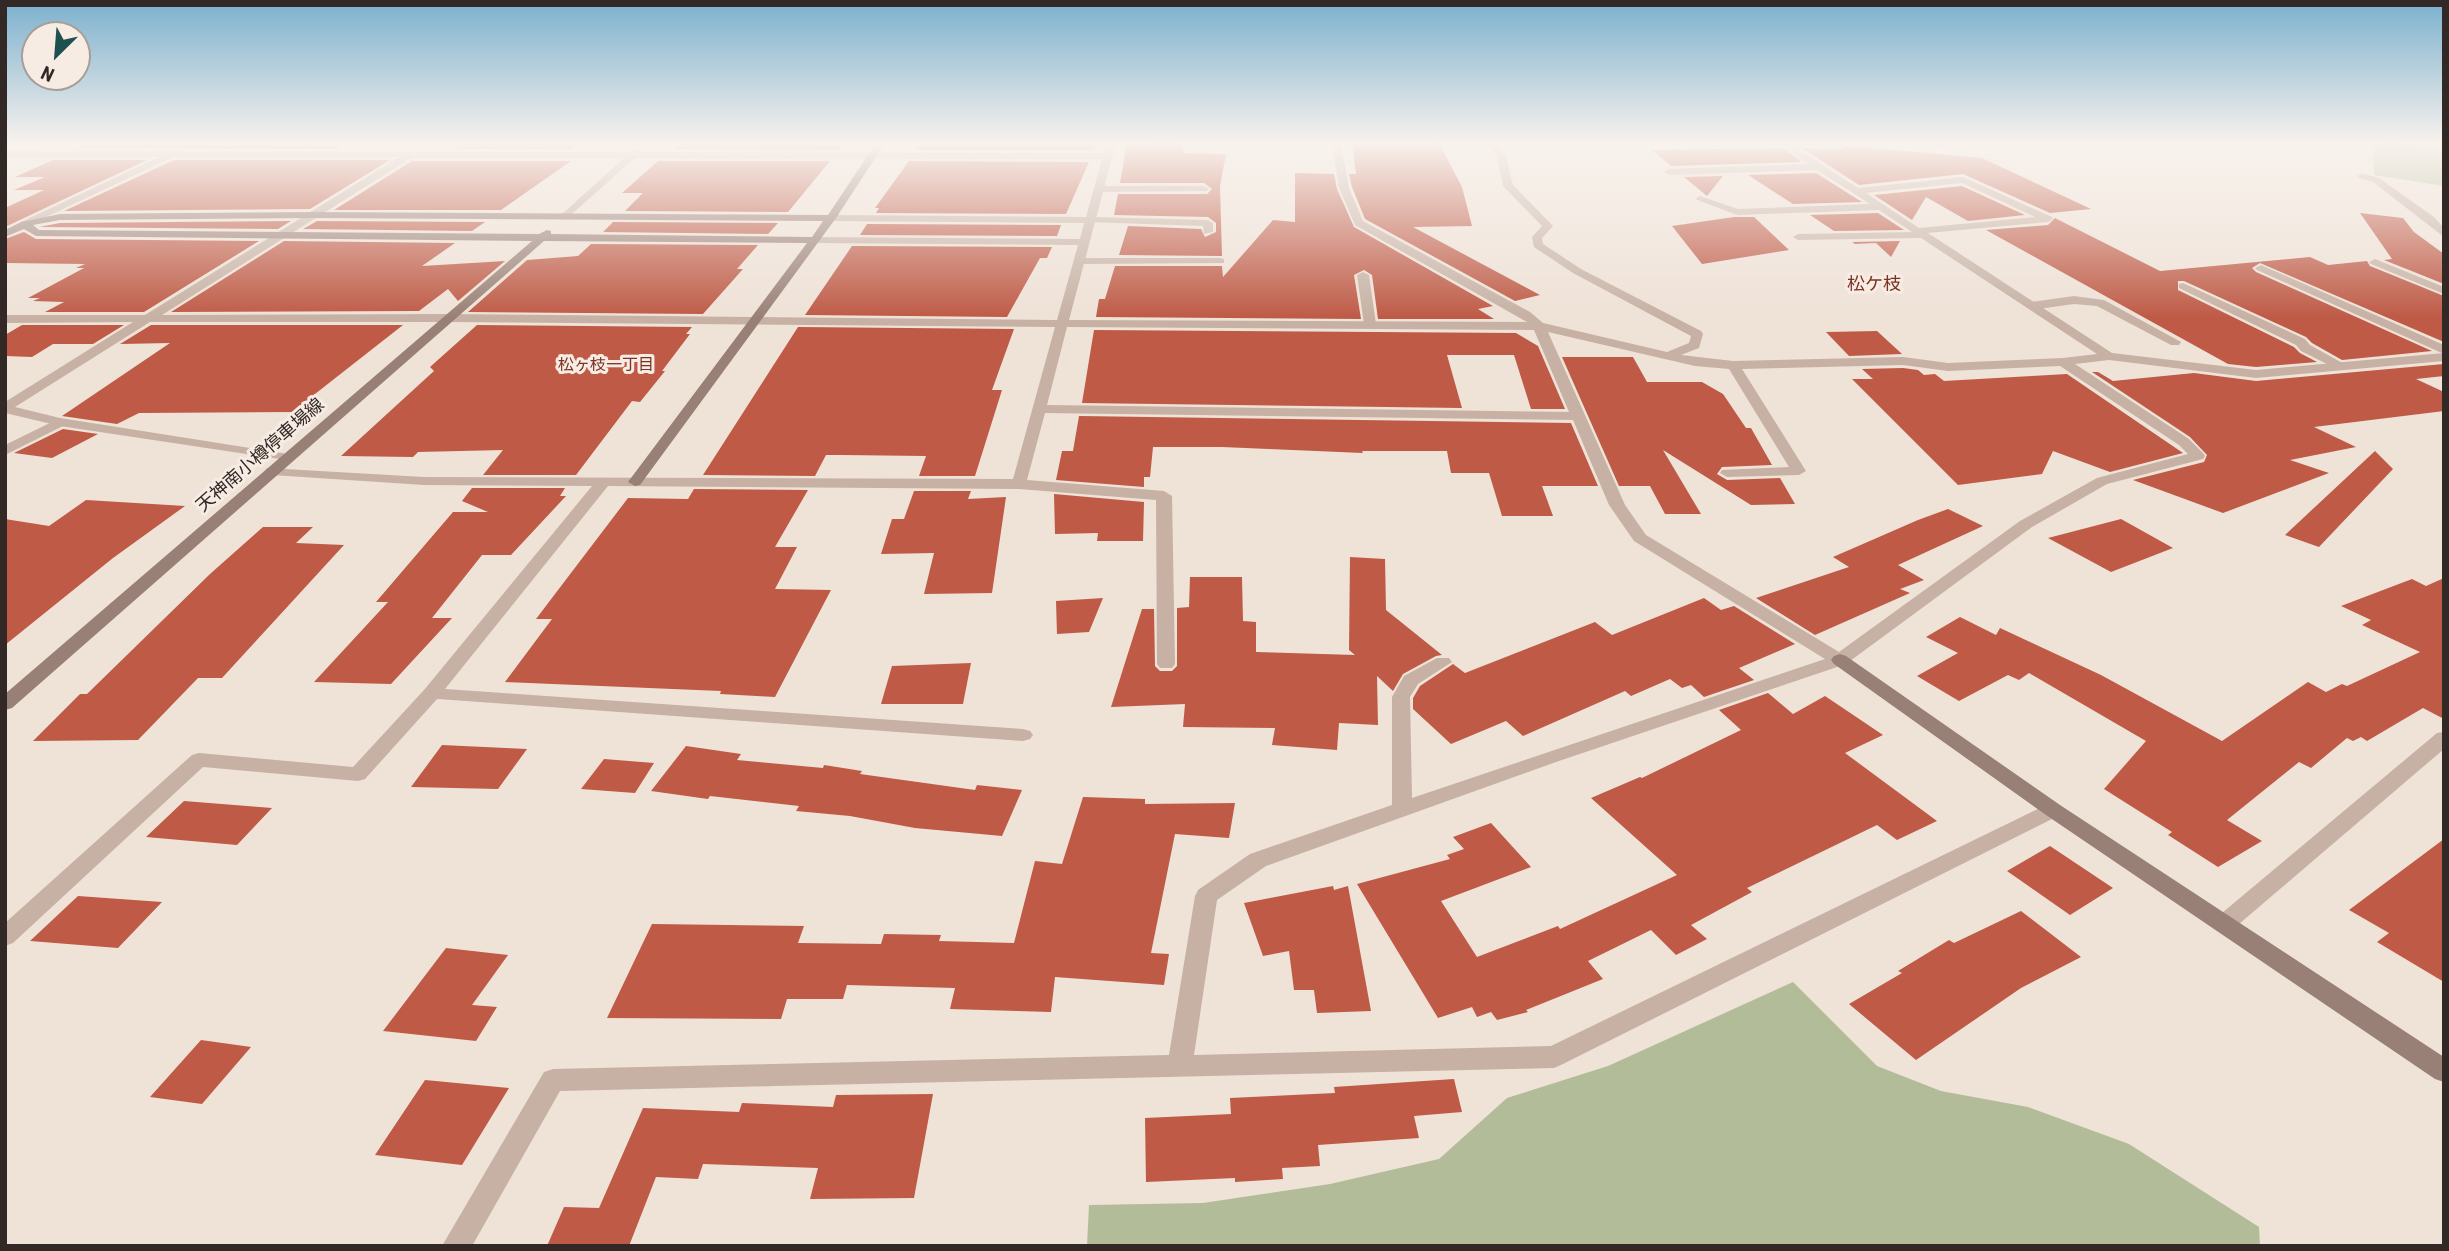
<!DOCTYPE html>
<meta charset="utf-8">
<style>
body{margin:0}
#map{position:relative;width:2449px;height:1251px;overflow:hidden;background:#efe2d7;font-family:"Roboto Condensed",sans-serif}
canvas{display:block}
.frame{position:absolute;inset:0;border:7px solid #322825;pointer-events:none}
.north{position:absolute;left:21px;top:21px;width:70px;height:70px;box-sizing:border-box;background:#f7ece3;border:2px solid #a89e97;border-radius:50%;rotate:205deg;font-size:19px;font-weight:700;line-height:28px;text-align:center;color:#322825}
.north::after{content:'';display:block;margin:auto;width:24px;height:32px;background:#1e5050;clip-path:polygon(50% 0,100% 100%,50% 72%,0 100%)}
</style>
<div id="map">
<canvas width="2449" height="1251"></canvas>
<div class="frame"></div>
<div class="north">N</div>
</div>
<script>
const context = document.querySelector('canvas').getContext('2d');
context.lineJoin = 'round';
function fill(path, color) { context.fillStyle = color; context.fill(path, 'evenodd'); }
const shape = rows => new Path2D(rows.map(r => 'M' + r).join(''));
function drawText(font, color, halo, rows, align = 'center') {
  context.font = font + ' "Roboto Condensed","Noto Sans JP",sans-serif'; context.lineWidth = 6; context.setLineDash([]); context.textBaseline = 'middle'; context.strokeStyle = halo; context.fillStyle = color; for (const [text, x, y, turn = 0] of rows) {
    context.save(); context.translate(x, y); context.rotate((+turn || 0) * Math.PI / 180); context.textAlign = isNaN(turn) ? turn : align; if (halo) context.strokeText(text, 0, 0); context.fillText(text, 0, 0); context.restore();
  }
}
fill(shape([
 [2373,143,2444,145,2444,186,2374,175],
 [1793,982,1877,1066,1941,1091,2028,1107,2129,1144,2259,1227,2260,1246,1087,1246,1089,1205,1203,1203,1330,1184,1439,1159,1507,1098,1608,1066]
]), '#b3bc99');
fill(shape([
 [92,143,345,143,334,149,78,148],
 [465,143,578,143,571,149,455,149],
 [681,143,844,143,839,150,674,149],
 [921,143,1097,143,1094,150,916,150],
 [1127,143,1184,144,1183,153,1226,154,1220,186,1222,256,1119,255,1128,226,1201,229,1205,237,1216,232,1216,223,1208,217,1114,215,1118,194,1207,194,1212,189,1204,183,1120,183],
 [1352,143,1439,143,1462,187,1472,226,1413,227,1540,295,1515,301,1365,219,1352,187,1349,174,1356,174],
 [1841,145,1982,158,2091,209,2050,213,1963,174,1859,185,1802,148,1842,149],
 [1785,148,1801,162,1671,166,1652,150],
 [53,160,147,160,5,227,5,208,44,190,14,190,45,177,15,177],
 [174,160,390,160,310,209,64,211],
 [412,161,571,161,501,210,334,210],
 [658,161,830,161,788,212,625,211,643,193,622,193],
 [909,161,1089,162,1066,214,876,213,879,208,875,208],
 [1295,173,1334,174,1337,189,1354,227,1493,306,1478,309,1494,319,1378,319,1372,275,1364,270,1354,275,1361,319,1096,317,1099,299,1105,299,1115,266,1222,266,1223,277,1273,220,1295,222],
 [1816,173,1862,202,1793,204,1748,175],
 [1723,176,1707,196,1684,177],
 [1962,186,2025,215,1968,221,1926,197,1912,220,1874,195],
 [1878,213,1904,230,1834,231,1810,215],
 [2360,213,2403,218,2414,232,2444,254,2444,284,2384,260,2392,259],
 [1734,217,1754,217,1789,250,1702,264,1672,226],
 [2055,218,2160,271,2310,257,2328,265,2367,261,2370,266,2444,296,2444,342,2260,263,2252,268,2256,272,2432,351,2342,360,2312,343,2306,337,2184,281,2178,281,2178,290,2294,347,2300,353,2317,362,2256,367,2228,364,1986,230,2048,225],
 [291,221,278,229,39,227,60,223],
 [317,221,485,222,472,231,303,229],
 [613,222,778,223,768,234,603,232],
 [867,224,1061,225,1057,236,860,235],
 [24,232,36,239,259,241,144,312,45,312,64,302,33,301,40,298,28,298,84,268,76,268,85,264,5,263,5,239],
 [284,241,455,243,422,266,505,261,458,301,448,289,419,311,171,312],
 [1900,241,1891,257,1876,243,1855,244,1852,242],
 [591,244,758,245,737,269,743,269,703,314,468,312,527,260,578,256],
 [852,246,1052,247,1047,258,1040,258,1007,317,805,315],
 [22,325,124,325,93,344,53,344,32,357,5,356,5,335],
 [151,325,403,325,292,412,139,413,117,424,62,416,170,343,120,344],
 [477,325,692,327,686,334,690,334,662,371,665,371,640,402,632,401,576,475,483,475,503,450,418,452,413,457,341,456,434,371,430,367],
 [798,327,1014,329,992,390,1002,390,975,476,919,476,926,456,842,455,826,455,815,476,703,475],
 [1094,330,1516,333,1538,346,1565,409,1531,409,1514,355,1447,355,1462,408,1082,403],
 [1877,331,1902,354,1849,356,1826,332],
 [1562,357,1633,357,1647,382,1702,382,1723,394,1746,428,1751,428,1772,465,1722,467,1717,474,1727,480,1780,478,1795,504,1751,505,1663,450,1701,514,1665,514,1650,486,1619,486],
 [2444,364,2444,376,2416,379,2444,392,2444,411,2314,427,2356,447,2290,460,2329,473,2223,513,2133,480,2204,462,2207,455,2190,437,2092,372,2098,372,2113,381,2194,373,2256,381],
 [1903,368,1918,370,1924,375,1935,374,1944,381,2067,374,2183,453,2110,472,2053,451,2042,474,1958,485,1852,379,1873,379,1862,369],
 [1079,416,1571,423,1598,486,1542,486,1553,516,1502,516,1489,473,1451,473,1447,451,1362,451,1363,453,1222,447,1153,447,1150,477,1144,477,1144,487,1056,480,1062,451,1073,451],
 [63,429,98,434,52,458,14,453],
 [2375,451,2393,469,2319,547,2285,535],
 [472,488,565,488,560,496,566,496,511,555,482,555,432,618,452,618,391,684,314,682,388,602,376,602,453,512,488,512,462,501],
 [694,489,808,490,775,547,797,547,775,589,831,590,775,697,720,694,721,691,505,682,552,619,536,619,628,498,688,499],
 [914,491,971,491,968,499,1006,497,992,593,924,594,934,553,881,554,892,519,904,519],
 [1054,494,1144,502,1143,541,1097,541,1098,533,1055,534],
 [86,500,185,506,113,558,5,645,5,519,49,526],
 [1948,509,1983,526,1898,565,1924,580,1900,589,1910,593,1815,635,1756,598,1849,567,1833,557,1918,520],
 [2121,519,2173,548,2111,572,2048,538],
 [263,527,313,527,296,543,344,545,222,678,198,678,138,740,33,741,80,694,87,694,210,574],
 [1350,557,1385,559,1386,610,1442,655,1436,656,1403,674,1393,691,1377,676,1378,725,1339,723,1337,750,1272,745,1275,728,1183,727,1185,704,1111,707,1142,609,1154,609,1155,666,1160,671,1172,671,1177,666,1177,608,1189,607,1190,577,1242,577,1243,621,1256,622,1256,652,1355,655,1349,650],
 [2444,578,2444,719,2423,708,2367,741,2361,737,2353,741,2347,738,2311,768,2299,762,2227,820,2262,841,2218,867,2168,835,2172,832,2104,789,2146,741,2029,673,2019,680,2008,675,1959,701,1917,676,1958,653,1926,637,1960,617,1996,635,2000,628,2101,675,2222,741,2308,682,2326,692,2342,684,2347,686,2420,652,2362,625,2371,620,2341,606,2412,579,2426,586],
 [1103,598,1089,632,1057,634,1056,601],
 [1704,598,1721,610,1734,606,1795,644,1739,668,1754,680,1704,697,1691,685,1682,688,1670,679,1631,696,1625,691,1523,736,1506,721,1451,744,1413,709,1413,698,1420,686,1453,664,1465,673,1595,622,1612,635],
 [971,663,963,704,881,704,892,666],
 [1768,693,1793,714,1825,696,1883,735,1845,753,1937,821,1897,840,1877,825,1747,888,1752,892,1691,925,1707,939,1676,955,1651,930,1588,961,1603,979,1526,1010,1528,1012,1497,1020,1491,1012,1477,1017,1472,1007,1438,1018,1357,884,1450,859,1447,855,1464,849,1453,837,1491,823,1531,867,1441,901,1477,957,1558,926,1560,929,1677,875,1591,798,1640,777,1642,778,1741,730,1719,710],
 [442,745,527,749,498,789,411,787],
 [686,746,741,754,737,760,823,768,824,765,862,771,860,774,975,790,977,785,1022,790,1002,836,915,828,850,816,796,811,799,806,710,796,708,799,651,791],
 [604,759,654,763,635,793,581,789],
 [1083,797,1145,799,1145,804,1235,803,1229,838,1175,834,1151,953,1169,954,1164,985,1055,977,1051,1012,950,1009,955,988,847,985,843,999,787,999,781,1019,607,1018,652,924,804,926,798,943,881,944,884,934,941,935,939,941,1014,943,1035,861,1062,864],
 [184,801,272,808,237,845,146,837],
 [2444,839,2444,982,2377,942,2389,933,2349,910],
 [2050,846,2113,888,2070,915,2007,871],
 [1333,886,1334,890,1348,886,1371,1011,1317,1013,1314,990,1294,990,1289,951,1263,956,1244,903],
 [78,896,162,902,118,948,30,941],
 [2021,911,2081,957,2021,988,1916,1060,1849,1004,1902,973,1898,971,1949,940,1954,943],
 [446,948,508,955,472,1005,497,1007,476,1041,383,1031],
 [201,1040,251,1047,202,1104,150,1097],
 [1454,1079,1462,1112,1414,1116,1419,1138,1318,1145,1320,1166,1282,1168,1283,1179,1235,1182,1235,1178,1146,1182,1145,1118,1231,1114,1230,1098,1335,1093,1334,1087],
 [425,1080,509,1088,462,1165,375,1155],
 [933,1094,914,1198,810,1199,818,1168,703,1164,698,1179,656,1177,629,1246,547,1246,564,1207,599,1208,643,1108,739,1112,742,1103,833,1107,836,1095]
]), '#be5a46');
fill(shape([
 [1204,186,1209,189,1207,191,1099,192,1094,189,1099,186,1204,186],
 [1092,217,1208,220,1213,223,1213,232,1204,234,1203,226,1088,222,1088,218,1092,217],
 [1220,258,1224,259,1224,263,1080,264,1074,261,1080,258,1220,258],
 [2375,259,2444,287,2444,294,2371,264,2369,262,2375,259],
 [2261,265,2444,345,2444,354,2257,270,2255,268,2261,265],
 [1363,272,1369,275,1376,324,1370,328,1364,324,1357,275,1363,272],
 [2183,283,2305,339,2310,345,2346,365,2345,368,2335,368,2301,351,2296,345,2179,288,2179,284,2183,283],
 [2074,296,2104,300,2181,342,2179,345,2171,345,2097,306,2074,304,2031,310,2025,306,2031,302,2074,296],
 [60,418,67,422,65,425,5,455,5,445,60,418],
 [431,688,440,694,438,698,365,779,358,781,203,767,13,943,5,946,5,923,192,755,199,753,353,767,424,690,431,688]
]), '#c6b1a4');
fill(shape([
 [1107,143,1116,143,1069,320,1527,322,1355,225,1339,188,1332,143,1341,143,1349,188,1363,221,1530,312,1543,323,1667,352,1689,343,1691,336,1573,273,1534,247,1532,237,1542,226,1503,186,1496,154,1486,143,1496,143,1505,153,1513,185,1553,226,1542,238,1543,244,1581,269,1701,331,1703,334,1699,348,1681,355,1733,361,1903,357,1948,363,2063,358,2097,354,1921,238,1798,240,1793,237,1798,234,1912,232,1879,210,1737,215,1695,199,1700,196,1738,209,1870,204,1817,170,1669,175,1664,172,1669,169,1809,164,1795,155,1784,143,1794,143,1801,151,1858,188,1963,177,2052,217,2053,219,2048,222,1928,233,2112,353,2256,370,2444,353,2444,361,2256,378,2109,360,2075,364,2189,439,2203,453,2205,456,2203,459,2107,484,2032,527,1846,664,1556,762,1266,866,1217,900,1194,1055,1551,1046,2046,805,2053,803,2060,805,2063,810,2060,815,1563,1064,1554,1068,560,1091,472,1246,442,1246,544,1072,553,1069,1169,1055,1195,896,1198,890,1250,854,1392,805,1392,697,1404,676,1437,658,1449,658,1452,662,1418,684,1410,697,1412,798,1825,659,1634,541,1609,505,1573,420,1045,413,1027,480,1164,491,1172,496,1175,664,1172,668,1160,668,1157,664,1156,500,1019,489,608,486,445,689,1023,729,1030,731,1033,735,1030,739,1023,741,424,698,422,694,424,690,592,486,424,485,272,475,267,474,265,471,267,468,424,477,1013,479,1055,327,450,322,150,322,15,407,60,418,288,454,295,458,293,461,60,426,5,413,5,402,133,322,5,323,5,315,145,315,399,157,173,157,25,227,20,224,21,222,159,157,5,157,5,151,630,152,637,148,641,152,1104,153,1107,143],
 [411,158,624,158,561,215,560,217,565,220,635,158,1102,159,1086,217,831,215,826,218,831,221,1084,223,1080,239,813,237,808,240,813,243,1078,245,1057,320,450,314,162,315,411,158],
 [1962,183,2035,217,1919,228,1866,193,1962,183],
 [1067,327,1534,330,1569,412,1047,405,1067,327],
 [1548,332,1695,366,1729,369,1789,467,1722,470,1720,473,1727,477,1799,475,1806,471,1742,369,1903,365,1948,371,2060,366,2179,445,2188,454,2097,478,2020,521,1839,652,1646,535,1625,505,1548,332],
 [1908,143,1946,143,1960,146,1955,149,1913,146,1908,143],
 [2362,173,2379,178,2434,217,2444,228,2444,237,2373,182,2359,178,2357,176,2362,173],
 [2444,732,2444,749,2232,930,2224,933,2216,930,2213,924,2216,918,2437,733,2444,732]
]), '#c6b1a4');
fill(shape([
 [876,143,885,143,836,218,640,485,635,486,628,482,807,243,544,241,12,708,5,710,5,694,532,241,36,236,24,229,5,237,5,230,21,222,60,214,312,212,828,215,876,143],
 [312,218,823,221,812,237,551,234,551,231,547,230,539,234,39,230,33,225,60,220,312,218],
 [1840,654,1846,656,2060,805,2444,1057,2444,1082,2435,1079,2046,815,1834,664,1831,660,1834,656,1840,654]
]), '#998076');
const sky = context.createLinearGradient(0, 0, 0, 318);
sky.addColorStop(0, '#7bb0ce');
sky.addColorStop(0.45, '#f8f2ed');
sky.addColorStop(1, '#f8f2ed00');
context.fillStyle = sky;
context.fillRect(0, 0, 2449, 318);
drawText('16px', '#7b3224', '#f7ece3', [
 ["松ヶ枝一丁目",606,366]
]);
drawText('18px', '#7b3224', '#f7ece3', [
 ["松ケ枝",1874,285]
]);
drawText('18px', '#322825', '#f7ece3', [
 ["天神南小樽停車場線",261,456,-41]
]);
</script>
